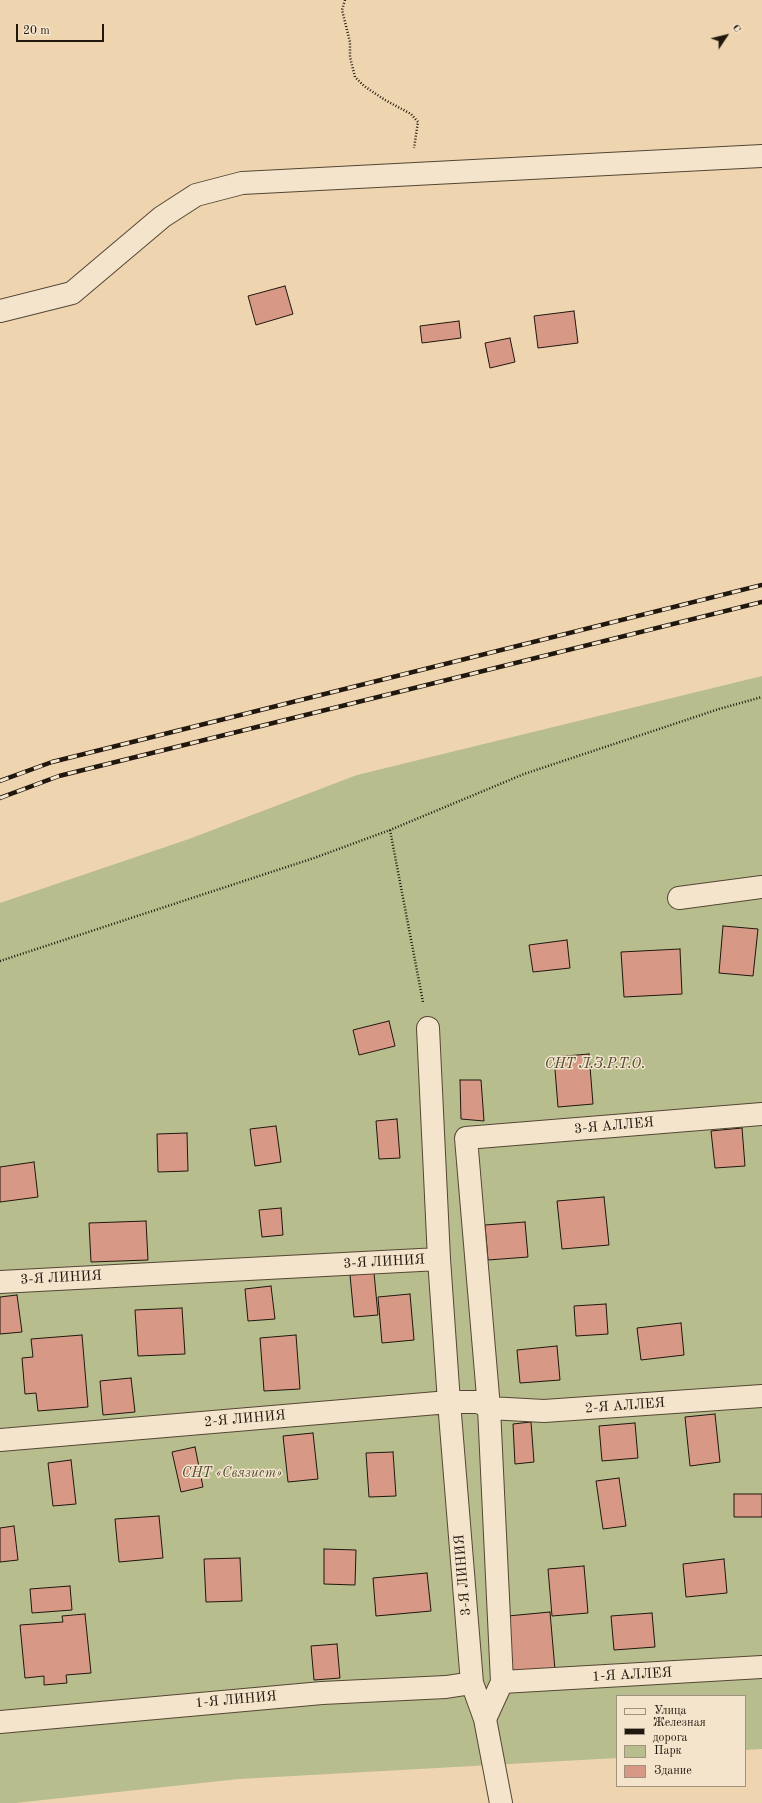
<!DOCTYPE html>
<meta charset="utf-8">
<style>
body{margin:0}
#map{position:relative;width:762px;height:1803px;overflow:hidden;background:#eed5af;font-family:"Old Standard TT",serif}
canvas{display:block}
.legend{position:absolute;left:616px;top:1695px;width:130px;height:92px;box-sizing:border-box;background:#f4e4cb;border:1px solid #9f927f;margin:0;padding:5px 7px;list-style:none;font-size:12px;color:#20170e}
.legend li{display:flex;align-items:center;gap:8px;height:20px}
.legend b{width:20px;border:1px solid #9f927f}
.north{position:absolute;left:706px;top:16px;width:40px;height:40px;-webkit-text-stroke:3px #f4e4cb;paint-order:stroke;rotate:55deg;font-size:11px;font-weight:700;line-height:16px;text-align:center;color:#20170e}
.north::after{content:'';display:block;margin:auto;width:14px;height:18px;background:#20170e;clip-path:polygon(50% 0,100% 100%,50% 72%,0 100%)}
.scale{position:absolute;left:16px;top:24px;width:88px;height:18px;box-sizing:border-box;border:2px solid #20170e;border-top:0;padding-left:5px;font-size:12px;line-height:14px;white-space:nowrap;color:#20170e;-webkit-text-stroke:3px #f4e4cb;paint-order:stroke}
</style>
<div id="map">
<canvas width="762" height="1803"></canvas>
<ul class="legend">
<li><b style="height:5px;background:#f4e4cb"></b>Улица</li>
<li><b style="height:5px;background:#20170e"></b>Железная дорога</li>
<li><b style="height:11px;background:#b7bd8c"></b>Парк</li>
<li><b style="height:11px;background:#d79986"></b>Здание</li>
</ul>
<div class="north">С</div>
<div class="scale">20 m</div>
</div>
<script>
const context = document.querySelector('canvas').getContext('2d');
context.lineJoin = 'round';
function fill(path, color) { context.fillStyle = color; context.fill(path, 'evenodd'); }
const shape = rows => new Path2D(rows.map(r => 'M' + r).join(''));
function trace(path, color, width, dash) { context.strokeStyle = color; context.lineWidth = width; context.lineCap = dash ? 'butt' : 'round'; context.setLineDash(dash || []); context.stroke(path); }
function drawText(font, color, halo, rows, align = 'center') {
  context.font = font + ' "Old Standard TT",serif'; context.lineWidth = 3; context.setLineDash([]); context.textBaseline = 'middle'; context.strokeStyle = halo; context.fillStyle = color; for (const [text, x, y, turn = 0] of rows) {
    context.save(); context.translate(x, y); context.rotate((+turn || 0) * Math.PI / 180); context.textAlign = isNaN(turn) ? turn : align; if (halo) context.strokeText(text, 0, 0); context.fillText(text, 0, 0); context.restore();
  }
}
fill(shape([
 [762,676,762,1749,745,1750,745,1696,617,1696,617,1758,239,1779,15,1803,0,1803,0,903,189,839,357,775]
]), '#b7bd8c');
const building = shape([
 [285,286,293,314,256,325,248,296,285,286],
 [574,311,578,343,538,348,534,316,574,311],
 [459,321,461,338,422,343,420,326,459,321],
 [510,338,515,362,490,368,485,343,510,338],
 [723,926,758,929,753,976,719,973,723,926],
 [567,940,570,968,533,972,529,945,567,940],
 [680,949,682,994,624,997,621,952,680,949],
 [389,1021,395,1046,359,1055,353,1030,389,1021],
 [589,1054,593,1104,558,1107,554,1057,589,1054],
 [460,1080,481,1080,484,1121,461,1119,460,1080],
 [397,1119,400,1158,379,1159,376,1121,397,1119],
 [276,1126,281,1162,255,1166,250,1129,276,1126],
 [742,1128,745,1166,715,1168,711,1131,742,1128],
 [187,1133,188,1171,158,1172,157,1134,187,1133],
 [34,1162,38,1197,0,1202,0,1167,34,1162],
 [604,1197,609,1245,562,1249,557,1201,604,1197],
 [281,1208,283,1235,262,1237,259,1210,281,1208],
 [146,1221,148,1260,91,1262,89,1223,146,1221],
 [525,1222,528,1257,488,1260,485,1225,525,1222],
 [374,1273,378,1315,354,1317,350,1275,374,1273],
 [271,1286,275,1319,248,1321,245,1289,271,1286],
 [410,1294,414,1340,382,1343,378,1297,410,1294],
 [17,1295,22,1332,0,1334,0,1297,17,1295],
 [606,1304,608,1334,576,1336,574,1306,606,1304],
 [182,1308,185,1354,138,1356,135,1310,182,1308],
 [681,1323,684,1355,641,1360,637,1328,681,1323],
 [82,1335,88,1407,38,1411,36,1393,25,1394,22,1358,33,1357,31,1339,82,1335],
 [296,1335,300,1389,264,1391,260,1338,296,1335],
 [557,1346,560,1380,520,1383,517,1350,557,1346],
 [131,1378,135,1412,103,1415,100,1381,131,1378],
 [715,1414,720,1462,690,1466,685,1417,715,1414],
 [531,1422,534,1462,515,1464,513,1424,531,1422],
 [635,1423,638,1458,602,1461,599,1426,635,1423],
 [313,1433,318,1479,288,1482,283,1436,313,1433],
 [195,1447,203,1487,181,1492,172,1452,195,1447],
 [393,1452,396,1496,369,1497,366,1453,393,1452],
 [71,1460,76,1504,53,1506,48,1463,71,1460],
 [619,1478,626,1526,603,1529,596,1481,619,1478],
 [734,1494,762,1494,762,1517,734,1517,734,1494],
 [159,1516,163,1558,119,1562,115,1519,159,1516],
 [14,1526,18,1560,0,1562,0,1528,14,1526],
 [324,1549,356,1550,355,1585,324,1584,324,1549],
 [240,1558,242,1601,206,1602,204,1559,240,1558],
 [724,1559,727,1593,686,1597,683,1564,724,1559],
 [584,1566,588,1613,552,1616,548,1569,584,1566],
 [427,1573,431,1611,376,1616,373,1578,427,1573],
 [70,1586,72,1610,32,1613,30,1589,70,1586],
 [550,1612,555,1670,513,1673,508,1616,550,1612],
 [652,1613,655,1647,614,1650,611,1616,652,1613],
 [85,1614,91,1673,66,1675,67,1683,44,1685,44,1676,25,1678,20,1625,63,1622,62,1616,85,1614],
 [337,1644,340,1678,314,1680,311,1646,337,1644]
]);
fill(building, '#d79986');
trace(building, '#20170e', 1);
const minor = shape([
 [0,311,72,293,162,217,196,195,242,183,762,156],
 [679,898,762,887],
 [428,1028,439,1259],
 [0,1282,439,1259,449,1402,472,1683,485,1719],
 [0,1440,449,1402,479,1402,489,1408,544,1411,762,1396],
 [502,1682,762,1667],
 [0,1722,322,1693,446,1687,472,1683],
 [501,1803,485,1719,502,1682,489,1408,466,1138,762,1114]
]);
trace(minor, '#544636', 24);
trace(shape([
 [345,0,342,10,350,42,350,57,355,77,364,86,385,100,411,114,418,122,414,148],
 [390,830,423,1002],
 [0,961,314,858,390,830,524,774,719,709,762,697]
]), '#20170e', 2.5, [1, 2]);
trace(minor, '#f4e4cb', 22);
const rail = shape([
 [0,781,52,762,762,585],
 [0,798,59,776,762,602]
]);
trace(rail, '#20170e', 4.5);
trace(rail, '#f4e4cb', 3, [9]);
drawText('italic 14px', '#4d4934', '#f4e4cb', [
 ["СНТ Л.З.Р.Т.О.",595,1064],
 ["СНТ «Связист»",232,1473]
]);
drawText('14px', '#20170e', '#f4e4cb', [
 ["3-Я АЛЛЕЯ",614,1126,-5],
 ["3-Я ЛИНИЯ",384,1262,-3],
 ["3-Я ЛИНИЯ",61,1278,-3],
 ["2-Я АЛЛЕЯ",625,1406,-4],
 ["2-Я ЛИНИЯ",245,1419,-5],
 ["3-Я ЛИНИЯ",463,1575,-95],
 ["1-Я АЛЛЕЯ",632,1675,-3],
 ["1-Я ЛИНИЯ",236,1700,-5]
]);
</script>
